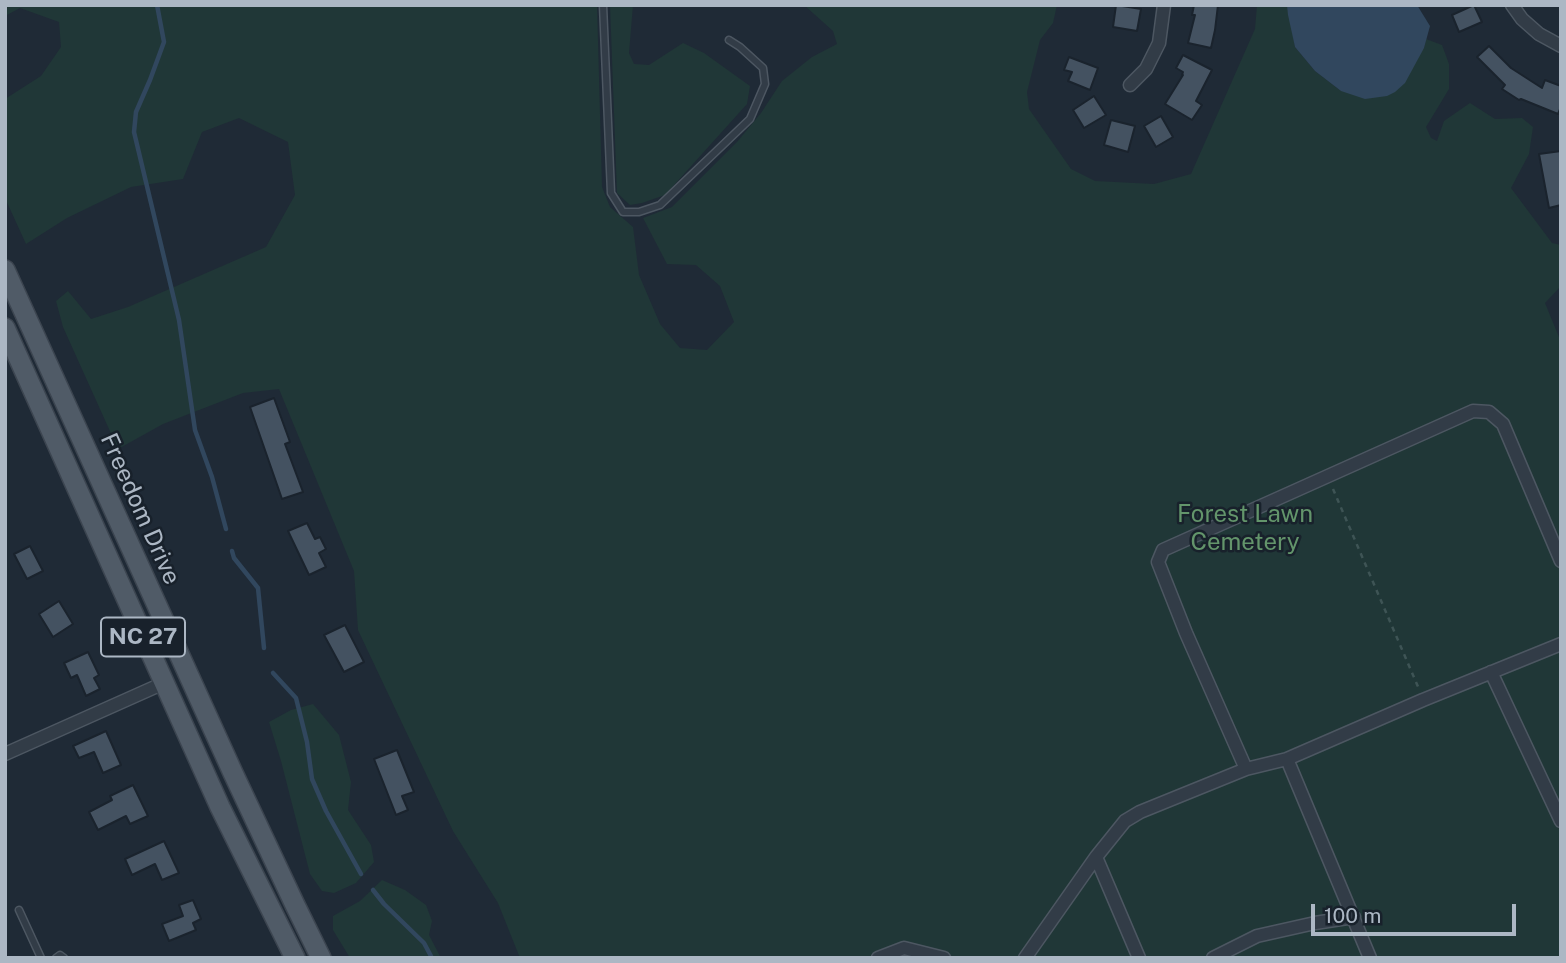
<!DOCTYPE html>
<style>
body{margin:0}
#map{position:relative;width:1566px;height:963px;overflow:hidden;background:#1f2a36;font-family:"Public Sans",sans-serif}
canvas{display:block}
.frame{position:absolute;inset:0;border:7px solid #acb7c4;pointer-events:none}
.scale{position:absolute;left:1311px;top:904px;width:205px;height:32px;box-sizing:border-box;border:4px solid #acb7c4;border-top:0;padding-left:9px;font-size:21px;line-height:24px;white-space:nowrap;color:#acb7c4;-webkit-text-stroke:5px #18212b;paint-order:stroke}
</style>
<div id="map">
<canvas width="1566" height="963"></canvas>
<div class="frame"></div>
<div class="scale">100 m</div>
</div>
<script>
const context = document.querySelector('canvas').getContext('2d');
context.lineJoin = 'round';
function fill(path, color) { context.fillStyle = color; context.fill(path, 'evenodd'); }
const shape = rows => new Path2D(rows.map(r => 'M' + r).join(''));
function trace(path, color, width, dash) { context.strokeStyle = color; context.lineWidth = width; context.lineCap = dash ? 'butt' : 'round'; context.setLineDash(dash || []); context.stroke(path); }
function drawText(font, color, halo, rows, align = 'center') {
  context.font = font + ' "Public Sans",sans-serif'; context.lineWidth = 5; context.setLineDash([]); context.textBaseline = 'middle'; context.strokeStyle = halo; context.fillStyle = color; for (const [text, x, y, turn = 0] of rows) {
    context.save(); context.translate(x, y); context.rotate((+turn || 0) * Math.PI / 180); context.textAlign = isNaN(turn) ? turn : align; if (halo) context.strokeText(text, 0, 0); context.fillText(text, 0, 0); context.restore();
  }
}
fill(shape([
 [5,5,597,5,602,187,610,207,633,227,639,275,660,324,680,348,707,350,734,322,720,286,696,265,667,264,643,218,672,207,737,142,761,113,782,81,812,57,837,44,833,31,804,5,1057,5,1053,23,1040,40,1027,92,1029,109,1071,169,1095,181,1154,184,1191,174,1255,29,1257,5,1288,5,1295,47,1315,71,1341,91,1424,48,1426,39,1442,45,1449,64,1449,89,1426,127,1431,138,1437,141,1444,121,1470,103,1495,119,1522,118,1533,127,1529,154,1511,188,1552,243,1561,245,1561,286,1545,303,1561,342,1561,958,520,958,498,903,453,831,358,630,354,571,279,389,243,393,163,424,118,449,63,327,56,301,68,291,91,319,128,307,266,247,295,195,288,142,239,118,202,132,183,179,131,187,67,218,26,244,5,198,5,99,41,76,61,47,59,22,20,8,5,16],
 [610,5,633,5,629,53,634,64,649,65,683,43,704,53,750,86,747,104,665,195,642,203,630,205,617,193],
 [313,704,339,735,351,782,348,810,371,845,374,862,356,883,334,893,322,891,310,874,281,761,269,722,291,710],
 [382,880,405,890,426,905,432,921,429,935,441,958,350,958,333,930,333,916,360,901]
]), '#203737');
fill(shape([
 [1287,5,1417,5,1430,26,1424,48,1405,83,1395,92,1387,96,1365,99,1341,91,1315,71,1295,47,1288,15]
]), '#31475e');
trace(shape([
 [157,5,164,42,150,80,136,112,134,132,179,320,195,430,212,477,226,529],
 [232,551,234,558,258,588,264,648],
 [273,673,296,698,307,742,312,779,326,811,361,874],
 [373,890,384,904,424,943,432,958]
]), '#31475e', 4.5);
const building = shape([
 [1116,5,1141,9,1137,31,1113,27,1116,5],
 [1194,5,1218,5,1215,30,1211,48,1188,43,1195,15,1192,15,1194,5],
 [1474,5,1482,22,1459,32,1452,15,1474,5],
 [1489,46,1511,68,1542,88,1545,80,1561,86,1561,107,1558,114,1521,99,1519,100,1502,89,1505,85,1477,57,1489,46],
 [1183,55,1212,70,1196,101,1202,105,1192,120,1165,104,1183,75,1182,75,1183,72,1176,68,1183,55],
 [1069,57,1098,68,1090,90,1068,81,1072,72,1064,70,1069,57],
 [1094,96,1106,115,1084,128,1073,110,1094,96],
 [1161,116,1173,137,1156,147,1144,126,1161,116],
 [1111,120,1135,126,1128,152,1104,145,1111,120],
 [1561,151,1561,205,1549,208,1539,154,1561,151],
 [274,398,290,442,285,444,303,492,282,499,250,407,274,398],
 [307,523,315,539,320,537,326,549,319,553,326,567,309,575,288,531,307,523],
 [30,546,43,571,27,579,14,554,30,546],
 [59,601,73,624,53,637,39,614,59,601],
 [345,625,364,662,344,672,324,635,345,625],
 [88,652,99,675,94,678,100,689,86,696,77,675,71,678,64,663,88,652],
 [106,731,121,765,103,773,94,752,79,758,73,746,106,731],
 [397,750,414,792,402,796,408,810,396,815,374,759,397,750],
 [133,785,148,816,130,824,126,816,98,830,89,812,112,800,110,796,133,785],
 [164,841,179,873,162,880,155,864,132,875,125,859,164,841],
 [193,900,201,919,193,923,196,930,169,941,162,924,183,916,179,905,193,900]
]);
fill(building, '#445261');
trace(building, '#1a232d', 2);
const service = shape([
 [603,5,611,193,623,212,639,212,660,205,750,119,765,84,763,68,740,47,729,40],
 [19,910,41,958],
 [56,958,60,955,64,958]
]);
const minor = shape([
 [1512,5,1522,19,1539,34,1561,46],
 [1130,85,1146,69,1159,43,1164,5],
 [1491,672,1561,821],
 [5,754,164,683],
 [1287,759,1423,700,1561,644],
 [1246,769,1186,633,1158,562,1163,550,1473,411,1489,412,1503,424,1561,561],
 [878,958,904,948,944,958],
 [1025,958,1096,857],
 [1139,958,1096,857,1125,821,1140,812,1246,769,1287,759,1370,958],
 [1213,958,1257,936,1315,923,1354,917]
]);
const primary = shape([
 [5,270,233,773,295,905,321,958],
 [5,328,220,807,295,958]
]);
trace(service, '#4d5762', 9);
trace(minor, '#4d5762', 15);
trace(primary, '#3c4550', 22);
trace(shape([
 [1333,489,1419,689]
]), '#3e5455', 2.5, [5, 5]);
trace(service, '#323c47', 6);
trace(minor, '#323c47', 12);
trace(primary, '#505b67', 19);
for (const [x, y, w] of [
 [143,637,84]
]) { const box = new Path2D(); box.roundRect(x - w / 2, y - 19.5, w, 39, 5); context.fillStyle = '#18212b'; context.fill(box); trace(box, '#acb7c4', 2); }
drawText('bold 23px', '#acb7c4', null, [
 ["NC 27",143,637]
]);
drawText('24px', '#acb7c4', '#18212b', [
 ["Freedom Drive",140,509,66]
]);
drawText('24px', '#63956b', '#18212b', [
 ["Forest Lawn",1245,515],
 ["Cemetery",1245,543]
]);
</script>
